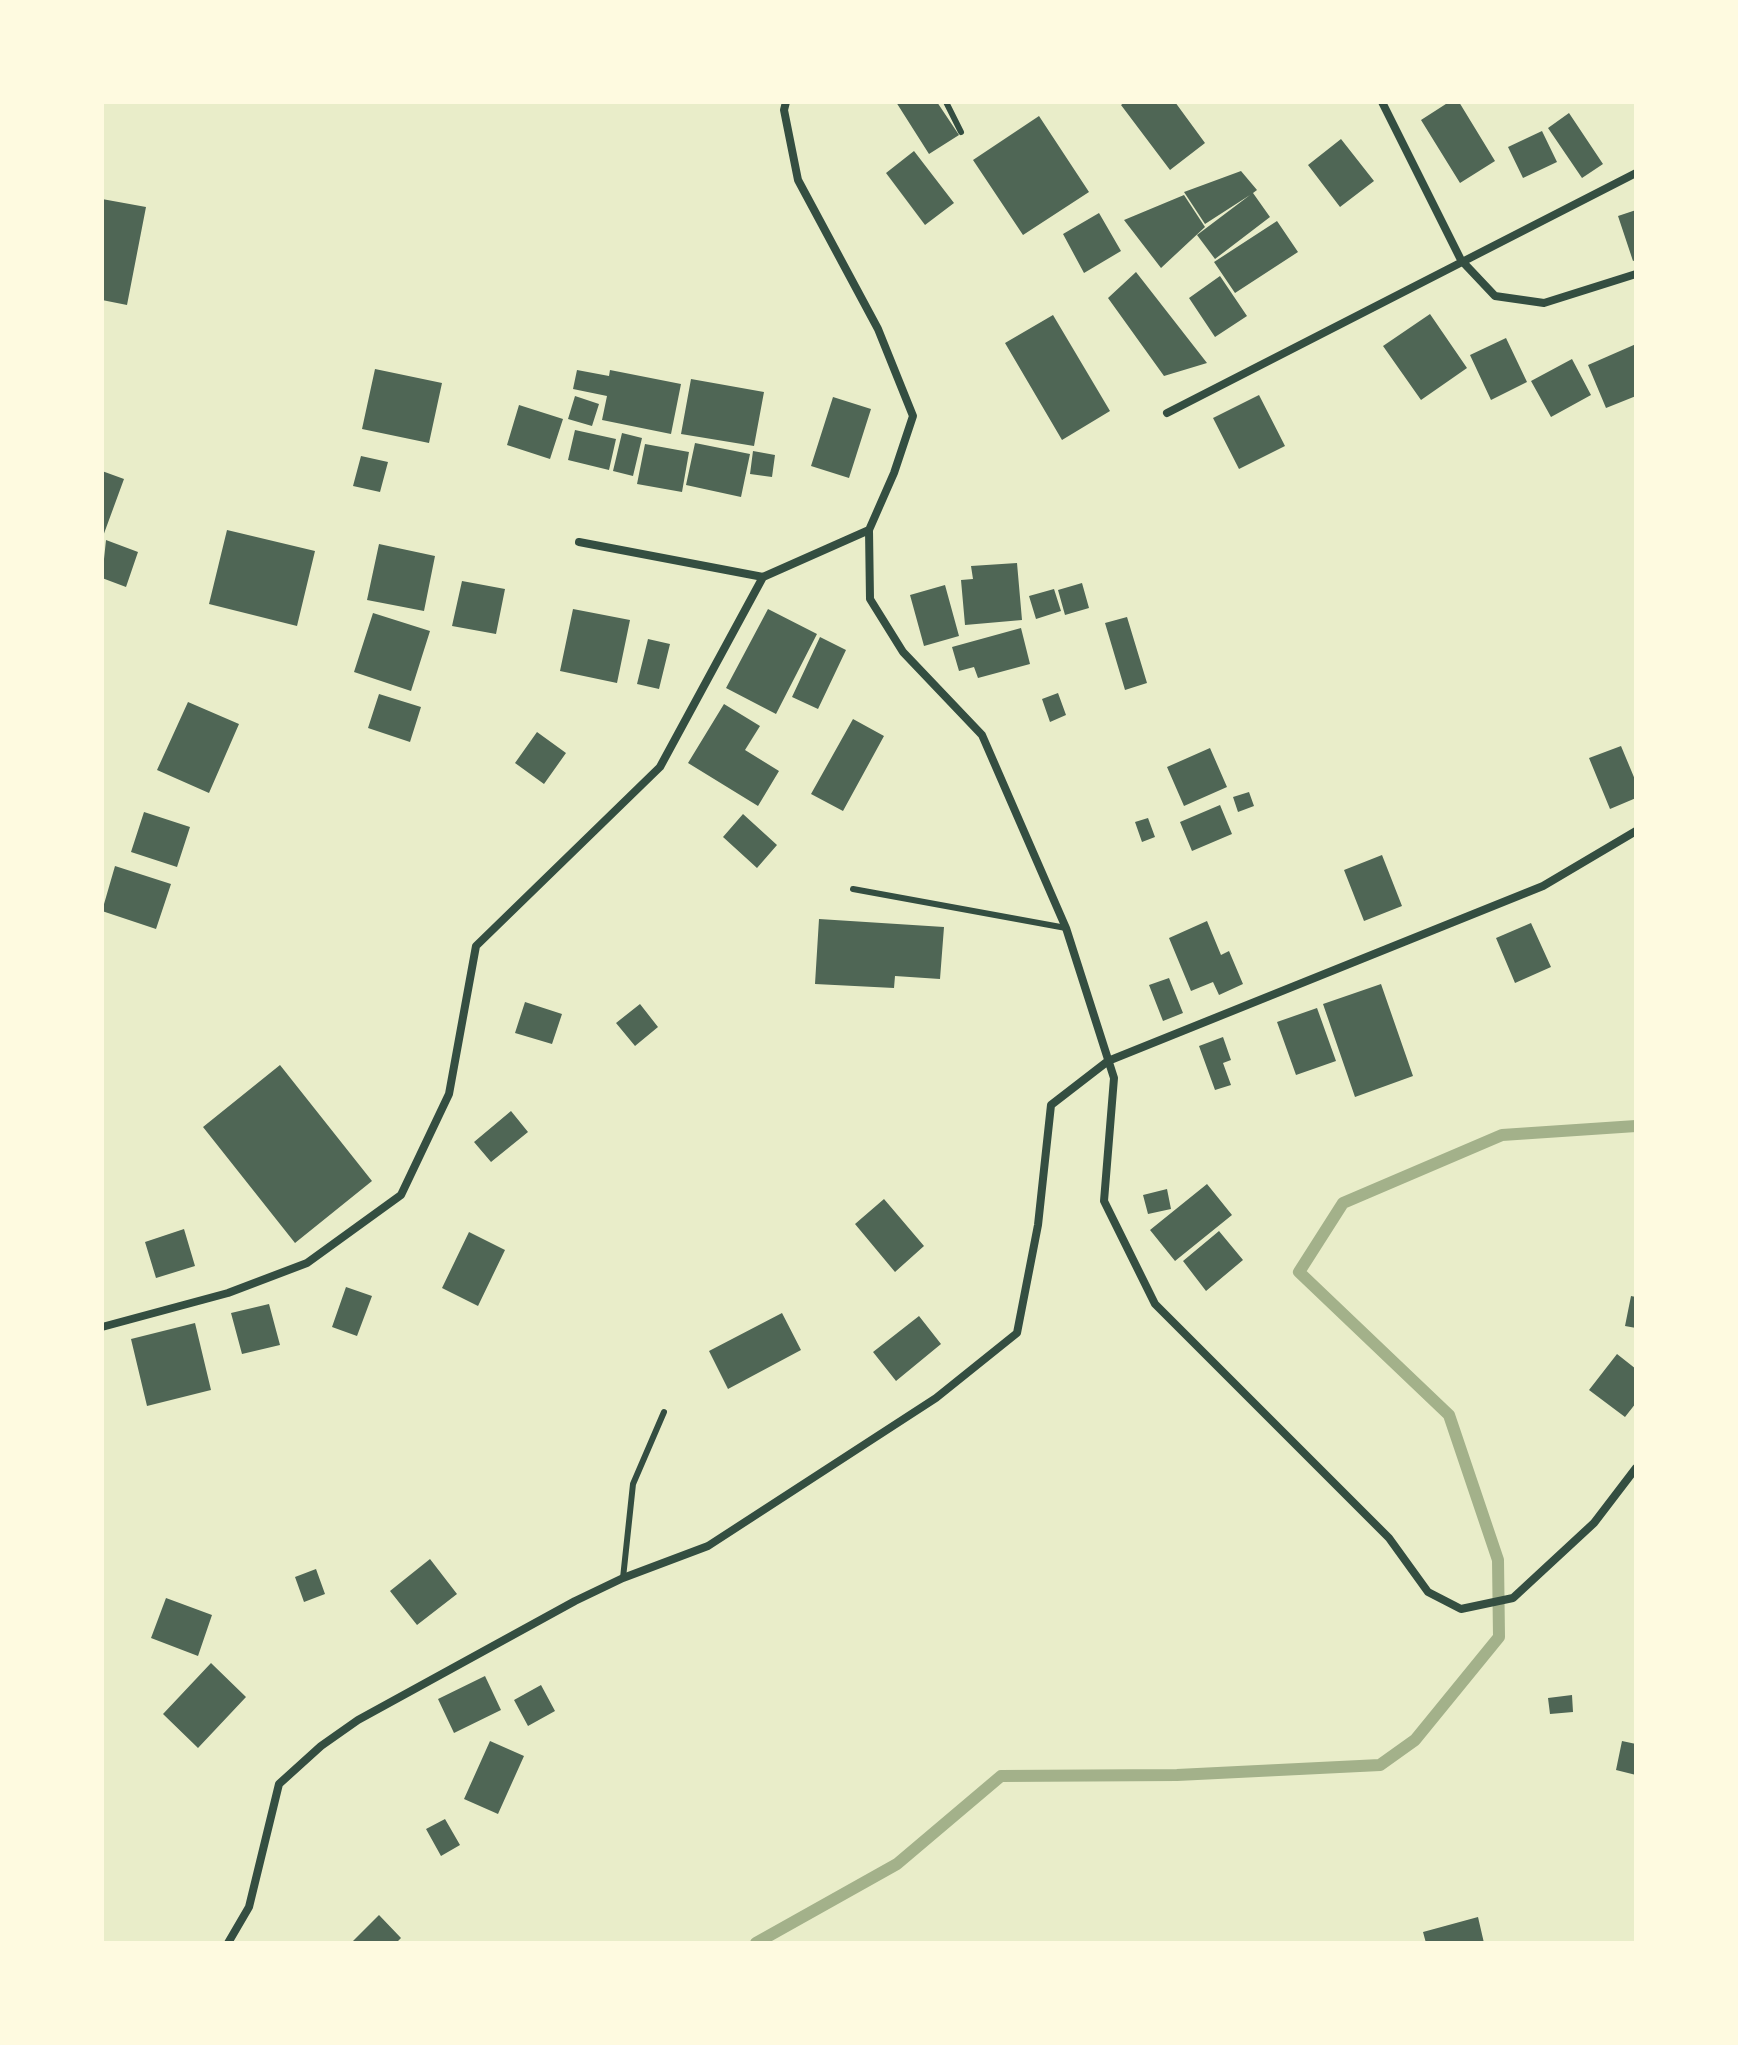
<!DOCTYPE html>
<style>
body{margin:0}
#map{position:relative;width:1738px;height:2045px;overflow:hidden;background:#e9edc9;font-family:Lato,sans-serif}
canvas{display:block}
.frame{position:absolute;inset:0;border:104px solid #fefae0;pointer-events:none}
</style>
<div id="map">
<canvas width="1738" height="2045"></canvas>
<div class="frame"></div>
</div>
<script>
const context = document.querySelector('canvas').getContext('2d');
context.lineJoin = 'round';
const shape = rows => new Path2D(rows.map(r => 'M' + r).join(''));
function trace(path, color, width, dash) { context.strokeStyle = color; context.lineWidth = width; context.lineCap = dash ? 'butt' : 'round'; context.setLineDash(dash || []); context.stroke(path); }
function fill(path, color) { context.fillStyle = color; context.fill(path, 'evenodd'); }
trace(shape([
 [756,1943,897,1864,1001,1776,1177,1775,1380,1765,1415,1740,1499,1637,1498,1560,1449,1415,1299,1272,1343,1203,1502,1135,1636,1126]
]), '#a3b18a', 12);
fill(shape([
 [896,102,937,102,959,135,929,154],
 [1125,102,1175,102,1205,143,1170,170,1121,105],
 [1449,102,1459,102,1495,161,1460,183,1421,120],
 [1569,113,1603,164,1582,178,1548,128],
 [1039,116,1089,192,1023,235,973,160],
 [1542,131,1557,162,1523,178,1508,147],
 [1341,139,1374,181,1340,207,1308,165],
 [914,151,954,203,925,225,886,173],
 [1241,171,1257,190,1253,193,1270,217,1215,259,1197,235,1250,195,1205,224,1184,192],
 [1184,195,1205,227,1161,268,1124,220],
 [102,199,146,207,127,305,102,300],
 [1636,210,1636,260,1633,261,1618,216],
 [1099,213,1121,251,1084,273,1063,234],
 [1277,221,1298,252,1235,293,1214,262],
 [1136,272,1207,363,1164,376,1108,298],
 [1220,276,1247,316,1215,337,1189,298],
 [1430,314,1467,368,1421,400,1383,346],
 [1053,315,1110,411,1062,440,1005,343],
 [1506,338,1527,382,1491,400,1470,355],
 [1636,344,1636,396,1606,408,1588,365],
 [1572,359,1591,395,1551,417,1531,381],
 [375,369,442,383,429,443,362,429],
 [577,370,609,376,610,370,681,384,671,434,602,420,607,396,573,389],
 [691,379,764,392,754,446,681,434],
 [1259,395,1285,446,1239,469,1213,418],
 [575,396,599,404,592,426,568,419],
 [833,397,871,409,849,478,811,466],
 [519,405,563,419,550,459,507,445],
 [575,430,616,439,609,470,568,460],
 [622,433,642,438,633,476,613,471],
 [695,443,750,454,741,497,686,485],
 [645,444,689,452,682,492,637,484],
 [753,451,775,455,772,477,750,474],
 [361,456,388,462,380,492,353,486],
 [102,471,124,479,102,539],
 [227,530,315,551,297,626,209,604],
 [106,540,138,552,126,587,102,578],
 [379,544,435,556,424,611,367,600],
 [1017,563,1022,620,965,625,961,580,973,579,971,566],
 [462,581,505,589,496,634,452,626],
 [1082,583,1089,608,1065,615,1058,590],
 [945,585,959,636,924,646,910,595],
 [1054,589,1061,611,1036,619,1029,596],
 [573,609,630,620,617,683,560,671],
 [768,609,817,634,776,714,726,688],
 [373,613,430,631,411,691,354,672],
 [1127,617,1147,683,1125,690,1105,623],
 [1021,628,1030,664,978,678,974,667,959,671,952,647],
 [820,637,846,650,818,709,792,697],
 [648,639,670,644,659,689,637,684],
 [1058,693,1066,715,1050,722,1042,699],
 [379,694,421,707,410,742,368,728],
 [188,702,239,724,209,793,157,770],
 [724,704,760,726,745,750,779,771,758,806,688,763],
 [853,719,884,736,843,811,811,794],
 [537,732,566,753,544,784,515,763],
 [1621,746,1636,782,1636,798,1610,809,1589,758],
 [1210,748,1227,787,1184,806,1167,767],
 [1249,792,1254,806,1238,812,1233,797],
 [1220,805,1232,834,1192,851,1180,822],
 [144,812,190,827,177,867,131,852],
 [743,814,777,845,757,868,723,837],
 [1148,818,1155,837,1142,842,1135,822],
 [1382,855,1402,906,1364,921,1344,870],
 [115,866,171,884,156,929,102,911],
 [819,919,944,927,940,979,895,976,894,988,815,984],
 [1207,921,1221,955,1229,951,1243,984,1219,995,1213,982,1191,991,1169,938],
 [1531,923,1551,967,1515,983,1496,938],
 [1169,978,1183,1013,1163,1021,1149,985],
 [1381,984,1413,1076,1355,1097,1323,1004],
 [525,1002,562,1014,552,1044,515,1033],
 [640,1004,658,1027,635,1046,616,1023],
 [1317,1008,1336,1061,1296,1075,1277,1022],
 [1223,1037,1231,1060,1223,1063,1231,1085,1215,1090,1199,1046],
 [280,1065,372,1181,295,1243,203,1127],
 [511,1111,528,1132,491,1162,474,1142],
 [1207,1184,1232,1215,1175,1261,1150,1230],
 [1167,1189,1171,1209,1148,1214,1143,1195],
 [884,1199,924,1246,895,1272,855,1224],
 [184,1229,195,1266,156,1278,145,1242],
 [1219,1231,1243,1260,1206,1291,1183,1261],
 [469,1232,505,1250,478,1306,442,1288],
 [346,1287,372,1296,357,1336,332,1327],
 [1631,1296,1636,1297,1636,1328,1625,1326],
 [269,1304,280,1345,242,1354,231,1313],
 [782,1313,801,1350,728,1389,709,1351],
 [919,1316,941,1344,896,1381,873,1352],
 [195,1323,211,1390,147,1406,131,1339],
 [1617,1354,1636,1369,1636,1403,1625,1417,1589,1390],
 [430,1559,457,1594,417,1625,390,1591],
 [316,1569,325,1594,304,1602,295,1577],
 [166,1598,212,1615,198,1656,151,1638],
 [211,1663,246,1697,198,1748,163,1714],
 [485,1676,501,1710,454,1733,438,1699],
 [541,1685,555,1711,528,1726,514,1700],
 [1572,1695,1573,1712,1550,1714,1548,1698],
 [490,1741,524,1756,498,1814,464,1799],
 [1622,1741,1636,1744,1636,1775,1616,1770],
 [445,1819,460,1845,441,1856,426,1829],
 [379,1915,401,1938,396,1943,351,1943],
 [1478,1917,1484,1943,1426,1943,1423,1932]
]), '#4f6655');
trace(shape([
 [946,102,961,132],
 [853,889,1066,928],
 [623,1578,633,1484,664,1412]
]), '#344e41', 6);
trace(shape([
 [786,102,784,110,798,180,878,329,913,416,894,473,869,530,870,599,903,652,982,735,1066,928,1114,1078,1104,1201,1155,1304,1389,1538,1428,1592,1461,1609,1513,1598,1594,1523,1636,1468],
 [1382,102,1461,260,1495,296,1544,303,1636,274],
 [1167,413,1636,173],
 [579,542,763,577],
 [102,1327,228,1293,307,1263,401,1195,449,1094,476,946,660,767,763,577,869,530],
 [228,1943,249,1907,279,1784,321,1746,358,1720,575,1601,623,1578,708,1546,936,1398,1017,1333,1038,1225,1051,1105,1108,1061,1543,886,1636,831]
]), '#344e41', 8);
</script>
